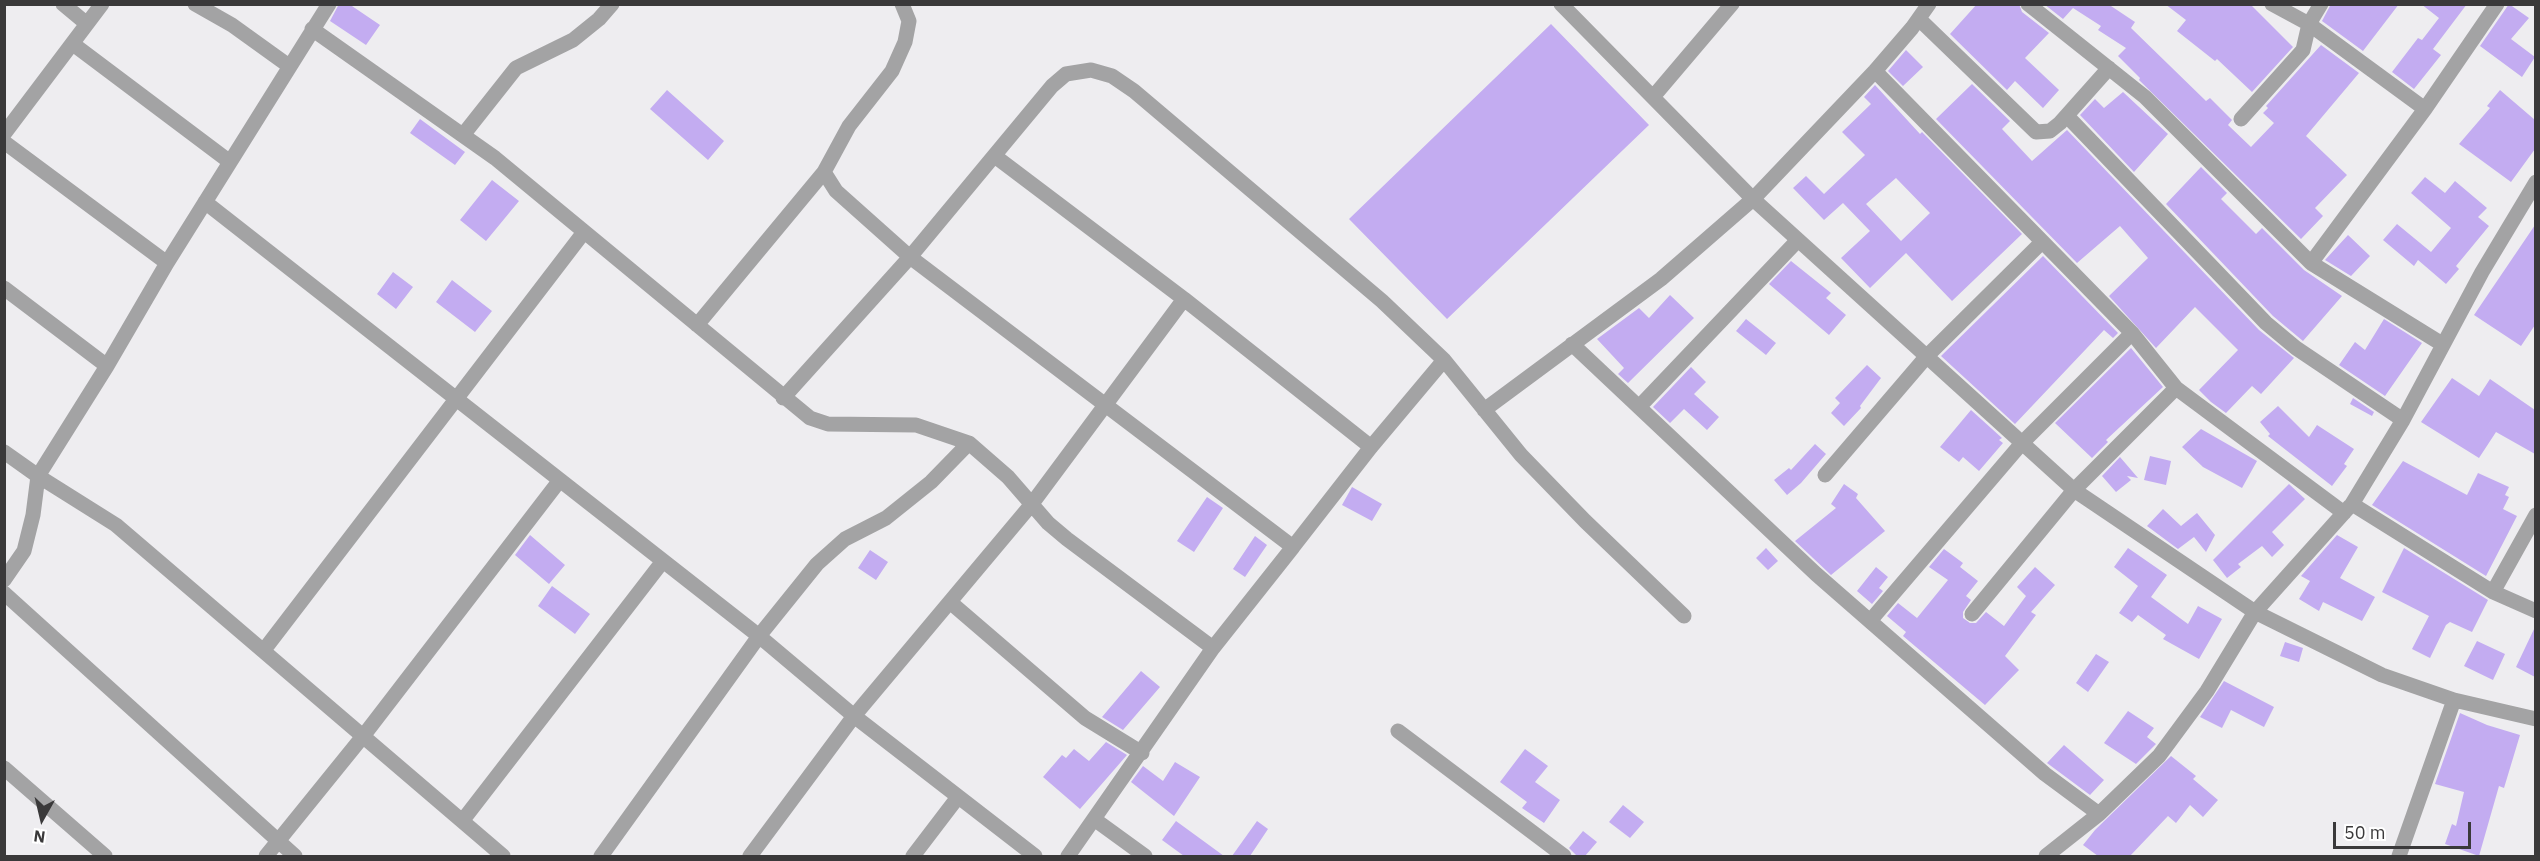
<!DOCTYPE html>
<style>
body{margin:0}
#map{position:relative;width:2540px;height:861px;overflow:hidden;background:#eeedf0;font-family:"IBM Plex Sans",sans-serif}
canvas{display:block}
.frame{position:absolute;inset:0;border:6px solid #3a393a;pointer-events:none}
.north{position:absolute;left:12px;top:789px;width:60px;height:60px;-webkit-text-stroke:4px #fff;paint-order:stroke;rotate:188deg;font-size:16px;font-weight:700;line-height:24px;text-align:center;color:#3a393a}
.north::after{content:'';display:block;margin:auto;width:21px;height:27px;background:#3a393a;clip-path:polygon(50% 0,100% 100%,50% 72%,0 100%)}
.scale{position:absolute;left:2333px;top:822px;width:138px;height:27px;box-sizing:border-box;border:3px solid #3a393a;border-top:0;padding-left:8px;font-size:18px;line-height:21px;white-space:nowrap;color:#3a393a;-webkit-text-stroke:4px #fff;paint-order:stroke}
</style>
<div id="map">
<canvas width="2540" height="861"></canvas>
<div class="frame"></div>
<div class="north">N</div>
<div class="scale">50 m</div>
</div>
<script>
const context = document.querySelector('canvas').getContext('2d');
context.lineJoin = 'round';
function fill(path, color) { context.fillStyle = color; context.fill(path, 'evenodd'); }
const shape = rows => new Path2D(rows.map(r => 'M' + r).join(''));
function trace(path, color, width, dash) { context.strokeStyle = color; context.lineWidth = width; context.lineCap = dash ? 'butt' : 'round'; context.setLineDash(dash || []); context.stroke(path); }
fill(shape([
 [339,4,349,4,380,25,366,45,330,21],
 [1977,4,2019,4,2022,12,2049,33,2025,58,2059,90,2043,108,2015,81,2007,90,1950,34],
 [2044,4,2108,4,2135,22,2131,28,2206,101,2210,98,2232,120,2228,125,2251,147,2274,123,2263,113,2268,108,2266,106,2321,45,2359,73,2306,136,2347,175,2315,208,2323,216,2301,239,2139,80,2140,78,2118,56,2126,48,2098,30,2101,26,2073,8,2063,19],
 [2165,4,2250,4,2293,47,2252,92,2217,59,2215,61,2177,31,2186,20],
 [2331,4,2399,4,2363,51,2322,21],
 [2421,4,2467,4,2433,49,2441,55,2414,89,2392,72,2418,38,2422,40,2439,18],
 [2509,4,2529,18,2511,39,2535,57,2522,77,2480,46],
 [1551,24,1649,125,1447,319,1349,219],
 [1906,50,1923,67,1903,86,1888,71],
 [1972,84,2010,121,2002,129,2032,161,2067,130,2259,330,2294,358,2261,394,2252,386,2226,413,2211,402,2199,390,2238,350,2195,307,2156,348,2109,296,2148,258,2120,226,2077,263,1936,119],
 [1875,85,1920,134,1922,132,2022,234,1952,301,1906,253,1870,288,1841,258,1870,231,1843,203,1824,220,1793,188,1806,176,1824,194,1865,155,1842,132,1871,104,1864,97],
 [1896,178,1930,213,1901,241,1866,204],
 [667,90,724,141,708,160,650,109],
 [2500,90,2535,120,2535,149,2511,182,2459,144,2490,108,2487,106],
 [2123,92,2168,134,2134,172,2080,115,2095,99,2104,108],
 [420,119,465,152,455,165,410,133],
 [2201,167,2227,193,2221,199,2256,234,2262,228,2304,270,2342,296,2303,341,2273,316,2166,204],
 [2425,177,2445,193,2455,181,2487,208,2478,217,2489,226,2456,266,2459,269,2446,284,2418,260,2414,266,2383,240,2397,224,2431,252,2451,228,2411,193],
 [492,180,519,201,486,241,460,220],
 [2535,225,2535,325,2521,346,2474,315],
 [2348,235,2370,256,2351,276,2325,260],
 [2043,256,2118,333,2113,338,2104,330,2015,424,1941,356],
 [1791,261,1831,293,1826,298,1846,315,1829,335,1769,284],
 [393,272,413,287,396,309,377,294],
 [452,280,492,311,475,332,436,302],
 [1670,295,1694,318,1628,383,1618,374,1624,368,1597,339,1639,308,1649,318],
 [1746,319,1776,343,1766,355,1736,331],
 [2384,319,2422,343,2385,396,2339,365,2355,342,2365,350],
 [2131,348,2163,387,2106,440,2108,442,2092,458,2055,423],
 [1867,365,1881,378,1860,406,1861,408,1844,426,1831,413,1840,403,1835,398],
 [1691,367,1706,382,1694,394,1719,417,1707,430,1684,409,1670,423,1653,407],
 [2452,378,2479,396,2490,379,2535,410,2535,454,2496,432,2479,458,2421,422],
 [2353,398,2374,412,2372,416,2350,404],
 [2278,406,2309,437,2317,425,2354,449,2344,464,2347,466,2332,486,2268,436,2270,434,2260,422],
 [1971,410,2002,438,1999,440,2003,443,1979,471,1963,457,1959,462,1940,447],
 [2201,429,2257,461,2242,488,2203,467,2182,447],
 [1815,444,1826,454,1801,483,1787,495,1774,480,1789,468,1791,470],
 [2150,456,2171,461,2166,485,2144,480],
 [2120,457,2138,478,2127,476,2131,480,2116,492,2102,476],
 [2403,461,2467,495,2478,473,2509,487,2505,495,2509,497,2503,509,2517,516,2486,576,2372,505],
 [1844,484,1858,494,1856,498,1885,531,1831,575,1795,541,1836,508,1831,504],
 [2289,484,2305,499,2272,532,2284,545,2272,557,2262,546,2238,564,2241,567,2227,578,2213,560],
 [1352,487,1382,504,1372,521,1342,505],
 [1207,497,1223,508,1194,552,1177,541],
 [2163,509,2181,526,2197,513,2215,535,2206,552,2194,537,2178,549,2147,526],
 [530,535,565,565,549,584,515,555],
 [2337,535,2358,547,2340,578,2375,597,2362,621,2323,602,2319,611,2299,599,2310,581,2301,576],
 [1255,536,1267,545,1245,577,1233,569],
 [1766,548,1778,561,1768,570,1756,558],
 [2128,548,2167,575,2151,597,2188,624,2198,606,2222,619,2199,659,2163,639,2166,635,2138,615,2132,622,2119,613,2138,586,2114,567],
 [2404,548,2488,600,2472,632,2450,622,2446,625,2430,658,2412,649,2429,616,2382,592],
 [1944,549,1963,563,1960,567,1978,581,1966,596,1971,600,1963,612,1963,618,1970,623,1976,623,1986,612,2004,626,2026,596,2017,587,2035,567,2055,585,2031,612,2036,615,2005,656,2019,670,1985,705,1903,636,1906,632,1887,616,1898,603,1917,618,1948,580,1929,567],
 [870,550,888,562,876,580,858,568],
 [1876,567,1888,577,1879,588,1883,591,1872,604,1857,591],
 [552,586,590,614,575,634,538,606],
 [2535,627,2535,677,2516,667],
 [2477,641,2505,654,2493,680,2464,666],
 [2285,642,2303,648,2299,662,2280,656],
 [2096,654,2109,662,2088,692,2076,683],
 [1141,671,1160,687,1123,730,1102,717],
 [2224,681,2274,707,2264,727,2231,710,2222,728,2200,717],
 [2128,711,2154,728,2147,737,2156,744,2136,764,2104,743],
 [2460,713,2487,725,2520,735,2504,788,2499,786,2479,856,2445,844,2452,824,2456,826,2464,792,2435,784],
 [1106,742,1127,755,1080,809,1043,777,1062,755,1066,758,1074,749,1089,761],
 [2064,745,2104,780,2090,795,2047,763],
 [1525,749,1548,766,1535,782,1560,800,1544,823,1522,808,1527,802,1500,782],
 [2171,756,2196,776,2193,779,2218,800,2203,817,2190,805,2176,823,2168,816,2130,856,2098,856,2083,845,2095,830],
 [1175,762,1200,777,1174,816,1131,782,1143,766,1163,781],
 [1623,805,1644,822,1630,838,1609,822],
 [1176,821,1224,856,1184,856,1162,840],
 [1257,821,1268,829,1250,856,1232,856],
 [1583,831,1597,842,1585,856,1577,856,1569,848]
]), '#c3acf1');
trace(shape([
 [63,4,87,24],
 [195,4,232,25,289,66],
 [902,4,909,21,905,42,892,71,849,126,824,172,836,191,910,257,1293,547,1213,648,1068,856],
 [1561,4,1753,199,2074,490,2255,612,2382,675,2454,700,2536,719],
 [2028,4,2145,97,2311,263,2442,344],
 [2272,4,2309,24,2425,109,2497,4],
 [1919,19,2036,132,2050,131,2060,123,2109,68],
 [312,29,495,158,810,418,828,424,916,425,969,443,1008,477,1048,523,1067,539,1213,648],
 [73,44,230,162],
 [1875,71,2132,333,2176,388],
 [1653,97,1732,4],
 [2067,116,2266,323,2296,348,2403,420],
 [2241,119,2303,50,2309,24,2321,4],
 [4,134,102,4],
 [463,135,516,68,573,40,599,19,612,4],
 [4,142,167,263],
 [996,157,1184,299,1371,447],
 [2536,182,2482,272,2403,420,2352,504,2493,592,2536,611],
 [205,202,759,636,854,716,1035,856],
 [2311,263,2425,109],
 [4,288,107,366,38,476,33,515,24,551,4,580],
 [697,325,824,172],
 [1572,344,1816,574,2045,774,2099,814,2046,856],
 [107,366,167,263,329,4],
 [783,398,910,257,1052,86,1066,74,1091,70,1112,76,1134,91,1382,301,1444,360,1521,455,1585,521,1684,616],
 [1639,407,1798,240],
 [1484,410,1661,279,1753,199,1875,71,1912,28,1929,4],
 [4,452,38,476,116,525,503,856],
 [1825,475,1927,356,2042,242],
 [1293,547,1371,447,1444,360],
 [2493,592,2536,515],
 [4,593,295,856],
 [950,602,1085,718,1142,753],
 [1972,614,2074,490,2176,388,2344,513],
 [1870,621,2022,443,2132,333],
 [264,650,584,232],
 [1398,731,1564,856],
 [4,768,105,856],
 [2099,814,2159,756,2207,691,2255,612,2350,506],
 [1094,819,1145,856],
 [463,820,663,561],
 [266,856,364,735,560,480],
 [601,856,759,636,817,564,845,539,886,518,931,482,969,443],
 [750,856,854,716,1031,505,1184,299],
 [913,856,958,797],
 [2399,856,2454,700]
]), '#a3a3a4', 15);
</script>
